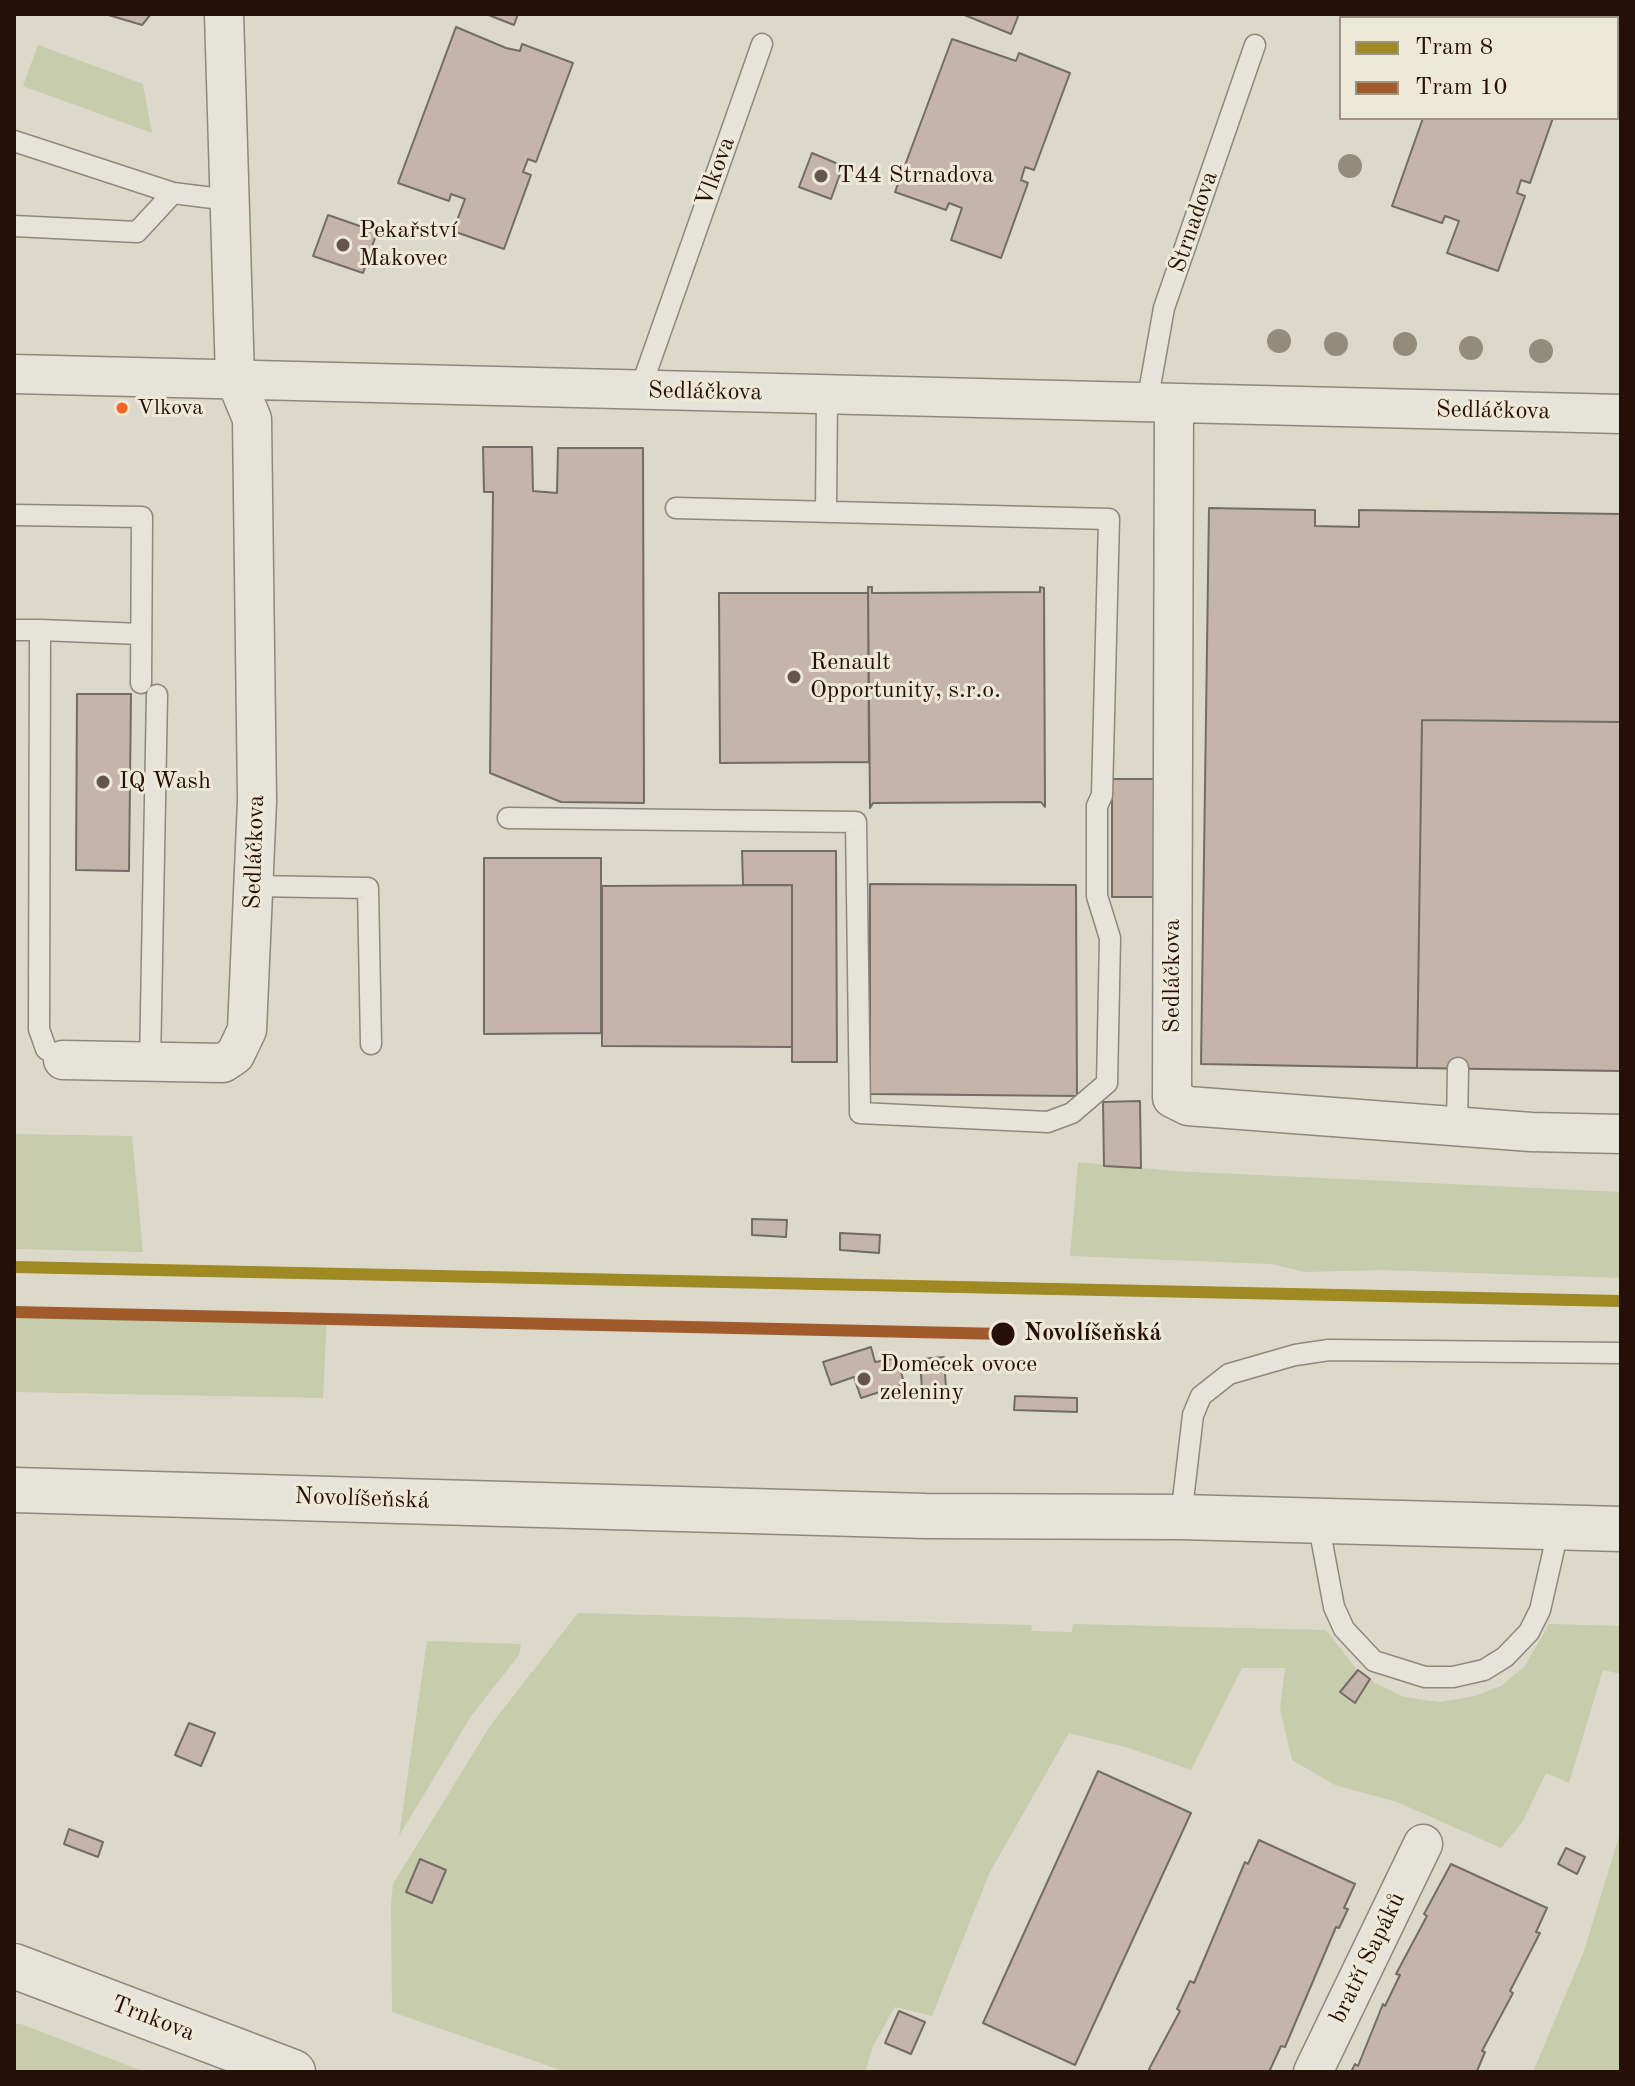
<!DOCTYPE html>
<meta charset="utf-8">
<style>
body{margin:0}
#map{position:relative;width:1635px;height:2086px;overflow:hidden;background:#ddd9ca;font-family:"Old Standard TT",serif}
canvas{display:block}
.frame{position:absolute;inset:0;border:16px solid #250f07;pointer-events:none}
.legend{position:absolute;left:1339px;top:16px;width:280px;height:104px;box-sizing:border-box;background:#eee9d7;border:2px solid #9e9284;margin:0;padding:10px 14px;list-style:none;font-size:24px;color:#250f07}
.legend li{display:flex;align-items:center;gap:16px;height:40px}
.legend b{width:40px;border:2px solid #9e9284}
</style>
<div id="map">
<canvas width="1635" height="2086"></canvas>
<div class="frame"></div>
<ul class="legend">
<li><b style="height:10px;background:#9f8922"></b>Tram 8</li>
<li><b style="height:10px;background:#a05a2c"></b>Tram 10</li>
</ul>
</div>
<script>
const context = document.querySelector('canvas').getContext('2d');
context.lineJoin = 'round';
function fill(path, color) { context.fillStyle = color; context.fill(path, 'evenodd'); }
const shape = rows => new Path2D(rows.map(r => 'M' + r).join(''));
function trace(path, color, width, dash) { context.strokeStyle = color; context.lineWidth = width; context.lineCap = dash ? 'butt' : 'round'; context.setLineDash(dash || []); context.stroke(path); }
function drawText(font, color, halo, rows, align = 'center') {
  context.font = font + ' "Old Standard TT",serif'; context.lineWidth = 6; context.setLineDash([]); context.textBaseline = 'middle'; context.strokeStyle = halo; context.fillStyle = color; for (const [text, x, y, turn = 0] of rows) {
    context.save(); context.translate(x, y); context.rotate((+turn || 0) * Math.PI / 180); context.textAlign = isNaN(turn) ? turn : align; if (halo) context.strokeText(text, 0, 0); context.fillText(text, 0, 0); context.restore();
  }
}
fill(shape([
 [38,45,143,84,152,133,23,86],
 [14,1134,132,1136,143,1252,14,1249],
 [1078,1162,1173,1171,1621,1192,1621,1278,1381,1270,1306,1272,1270,1264,1070,1256],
 [14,1312,327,1316,323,1398,14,1392],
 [578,1613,1032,1625,1031,1631,1072,1632,1073,1624,1326,1630,1357,1670,1375,1683,1404,1697,1439,1702,1475,1696,1501,1686,1524,1667,1549,1624,1621,1626,1621,1674,1603,1670,1569,1783,1546,1773,1523,1821,1501,1848,1397,1802,1335,1785,1292,1760,1280,1709,1285,1668,1242,1668,1191,1770,1129,1748,1069,1733,990,1872,932,2016,895,2007,873,2046,865,2072,566,2072,392,2012,391,1905,393,1884,490,1726],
 [427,1641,521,1644,519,1655,471,1716,399,1836],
 [1621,1830,1621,2072,1533,2072,1584,1951],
 [14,2024,21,2024,145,2072,14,2072]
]), '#c6ccac');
const building = shape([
 [105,14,151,14,142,25,105,14],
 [486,14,518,14,514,25,486,14],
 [962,14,1019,14,1011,34,962,14],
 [1461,14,1518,14,1516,18,1459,18,1461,14],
 [456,27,506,48,520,51,522,44,573,63,536,162,528,159,523,172,531,175,504,249,453,231,465,199,451,194,449,201,398,183,456,27],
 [952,39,1016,61,1019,53,1070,73,1034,170,1025,167,1021,180,1028,183,1001,258,951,240,962,208,949,203,946,210,895,192,952,39],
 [1423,118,1553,118,1530,183,1521,180,1517,193,1525,196,1498,271,1447,253,1459,221,1445,216,1442,223,1392,206,1423,118],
 [812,153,843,166,831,199,799,187,812,153],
 [328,215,377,232,363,273,313,256,328,215],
 [483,447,532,447,533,491,557,493,558,448,643,448,644,803,561,802,490,773,493,492,484,492,483,447],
 [1209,508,1315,510,1315,526,1359,527,1359,510,1621,514,1621,722,1422,720,1417,1068,1201,1064,1209,508],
 [868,587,872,587,872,593,1040,592,1040,587,1044,588,1045,807,1041,802,873,803,870,808,868,587],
 [719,593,868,593,869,762,720,763,719,593],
 [77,694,131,694,129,871,76,870,77,694],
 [1422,720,1621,722,1621,1071,1417,1068,1422,720],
 [1112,779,1155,779,1155,897,1112,897,1112,779],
 [742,851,836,851,837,1062,792,1062,792,885,743,885,742,851],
 [484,858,601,858,601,1033,484,1034,484,858],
 [870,884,1076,885,1077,1096,870,1094,870,884],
 [792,885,792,1047,602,1046,602,886,792,885],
 [1140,1101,1141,1168,1104,1166,1103,1102,1140,1101],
 [752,1219,787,1220,786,1237,752,1235,752,1219],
 [840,1233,880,1235,879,1253,840,1250,840,1233],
 [871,1347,875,1362,898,1358,904,1384,861,1398,854,1377,831,1385,823,1362,871,1347],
 [944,1357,946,1389,922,1390,920,1359,944,1357],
 [1015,1396,1077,1398,1077,1412,1014,1410,1015,1396],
 [1358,1670,1370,1679,1355,1703,1340,1692,1358,1670],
 [189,1723,215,1733,201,1766,175,1755,189,1723],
 [1098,1771,1191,1813,1075,2065,983,2023,1098,1771],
 [69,1829,103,1842,98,1857,64,1844,69,1829],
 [1259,1840,1355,1884,1344,1908,1348,1909,1339,1928,1336,1927,1285,2047,1281,2046,1269,2072,1152,2072,1149,2069,1180,2011,1177,2009,1190,1981,1194,1983,1245,1862,1248,1864,1259,1840],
 [1566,1848,1585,1857,1577,1874,1558,1864,1566,1848],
 [420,1859,446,1870,432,1903,406,1892,420,1859],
 [1451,1864,1547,1908,1536,1932,1540,1933,1510,1991,1513,1993,1482,2051,1485,2052,1477,2071,1351,2072,1355,2064,1358,2066,1383,2004,1385,2006,1400,1975,1396,1974,1427,1916,1424,1914,1451,1864],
 [899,2011,925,2022,911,2054,885,2043,899,2011]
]);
fill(building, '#c4b4aa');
trace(building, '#726d64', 2);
const service = shape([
 [14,141,173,193,229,200],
 [14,226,137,232,173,193],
 [640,390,762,44],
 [1147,403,1164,308,1255,45],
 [826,512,827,395],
 [14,515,142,517,141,683],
 [14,630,40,630,39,1029,46,1049,63,1060],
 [40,630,141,634],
 [508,818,856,822,860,1113,1048,1122,1072,1113,1107,1083,1110,938,1097,896,1097,806,1102,795,1109,519,676,508],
 [254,886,368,888,371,1044],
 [150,1064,157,695],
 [1457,1126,1458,1068],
 [1181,1517,1193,1415,1201,1396,1229,1374,1295,1355,1329,1350,1621,1353],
 [1318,1521,1334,1607,1344,1629,1374,1661,1425,1677,1453,1677,1484,1670,1505,1657,1529,1632,1540,1610,1559,1527]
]);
const minor = shape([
 [14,374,1621,414],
 [1174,403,1172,1098,1188,1106,1531,1132,1621,1134],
 [63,1060,223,1063,235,1055,247,1030,257,801,252,419,235,378,224,14],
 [1313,2072,1423,1844]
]);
const tertiary = shape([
 [14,1490,926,1516,1181,1517,1621,1529],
 [14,1966,293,2072]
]);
trace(service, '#8d877e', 23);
trace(minor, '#8d877e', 41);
trace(tertiary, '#8d877e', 47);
trace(service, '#e6e3db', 20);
trace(minor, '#e6e3db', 38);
trace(tertiary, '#e6e3db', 44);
trace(shape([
 [14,1267,1621,1301]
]), '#9f8922', 12);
trace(shape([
 [14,1312,1004,1334]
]), '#a05a2c', 12);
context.fillStyle = '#938c7a';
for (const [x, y] of [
 [1350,166],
 [1279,341],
 [1336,344],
 [1405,344],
 [1471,348],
 [1541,351]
]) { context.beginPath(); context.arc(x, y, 12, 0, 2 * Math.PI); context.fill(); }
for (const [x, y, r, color] of [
 [821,176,8,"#65564b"],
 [343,245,8,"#65564b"],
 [122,408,7,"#f26522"],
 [794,677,8,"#65564b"],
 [103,782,8,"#65564b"],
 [1003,1334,13,"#250f07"],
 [864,1379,8,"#65564b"]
]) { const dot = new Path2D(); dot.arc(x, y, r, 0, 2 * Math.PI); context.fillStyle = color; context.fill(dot); trace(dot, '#eee9d7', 3); }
drawText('22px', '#250f07', '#eee9d7', [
 ["Vlkova",137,408]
], 'left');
drawText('24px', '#250f07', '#eee9d7', [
 ["Vlkova",716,172,-70],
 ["Strnadova",1194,222,-71],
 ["Sedláčkova",705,392,1],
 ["Sedláčkova",1493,411,1],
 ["Sedláčkova",255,852,-88],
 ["Sedláčkova",1173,976,-90],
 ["Novolíšeňská",362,1499,2],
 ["bratří Sapáků",1368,1958,-64],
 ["Trnkova",153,2019,21]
]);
drawText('24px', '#250f07', '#eee9d7', [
 ["T44 Strnadova",837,176],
 ["Pekařství",359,231],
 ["Makovec",359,259],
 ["Renault",810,663],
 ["Opportunity, s.r.o.",810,691],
 ["IQ Wash",119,782],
 ["Domecek ovoce",880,1365],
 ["zeleniny",880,1393]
], 'left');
drawText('bold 24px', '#250f07', '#eee9d7', [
 ["Novolíšeňská",1024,1334]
], 'left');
</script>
